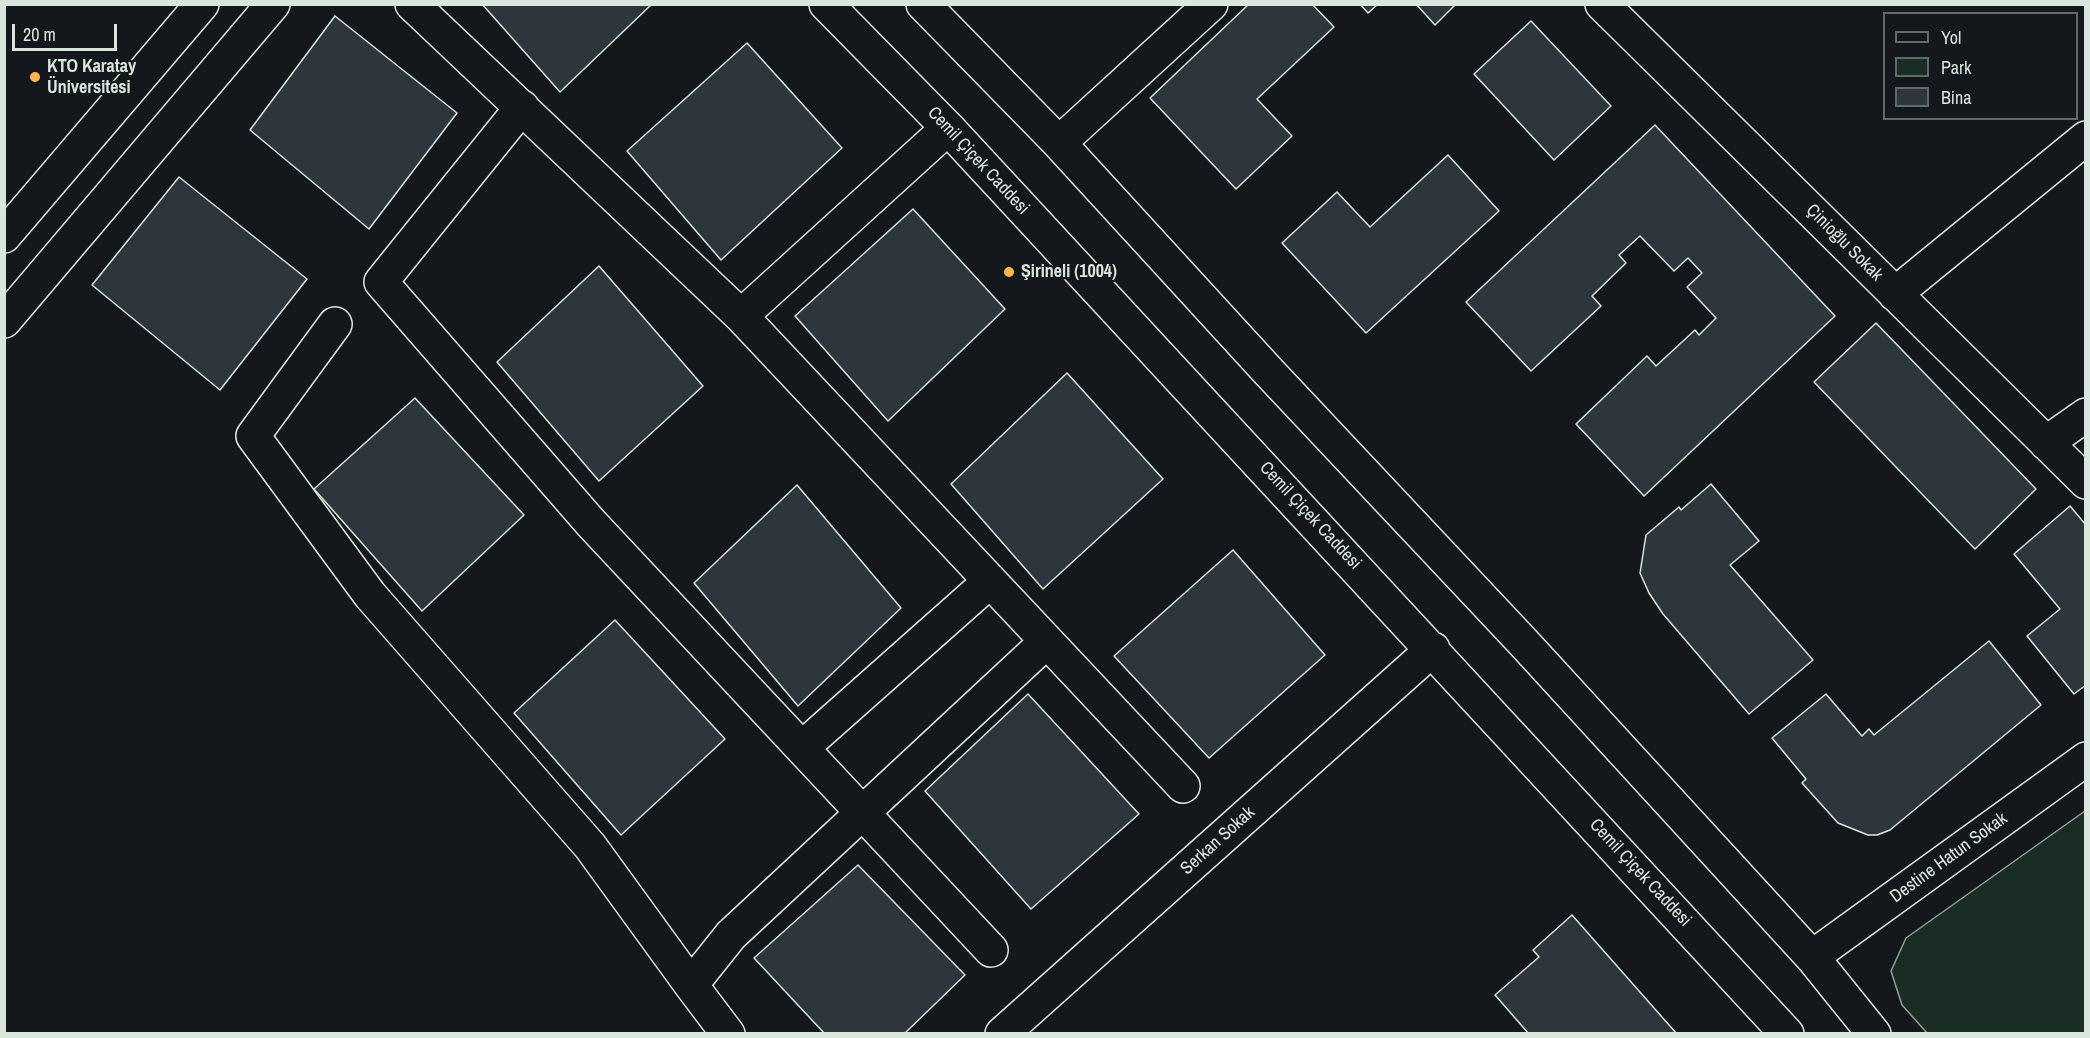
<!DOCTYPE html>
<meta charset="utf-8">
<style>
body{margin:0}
#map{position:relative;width:2090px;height:1038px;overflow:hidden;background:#14181c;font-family:"Archivo Narrow",sans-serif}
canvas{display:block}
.frame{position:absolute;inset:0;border:6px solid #d8e6dc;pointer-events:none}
.legend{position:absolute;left:1883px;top:12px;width:195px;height:108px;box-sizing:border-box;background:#14181c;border:2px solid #626a69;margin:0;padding:8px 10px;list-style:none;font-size:18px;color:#d8e6dc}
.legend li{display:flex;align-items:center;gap:12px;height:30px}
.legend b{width:30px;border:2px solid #626a69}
.scale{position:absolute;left:12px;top:24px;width:105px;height:27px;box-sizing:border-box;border:3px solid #d8e6dc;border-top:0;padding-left:8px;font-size:18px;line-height:21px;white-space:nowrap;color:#d8e6dc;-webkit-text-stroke:4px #14181c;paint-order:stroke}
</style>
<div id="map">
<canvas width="2090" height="1038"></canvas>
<div class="frame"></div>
<ul class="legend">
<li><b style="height:8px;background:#14181c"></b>Yol</li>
<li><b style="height:16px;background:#1a2d24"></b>Park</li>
<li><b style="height:16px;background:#2c363c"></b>Bina</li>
</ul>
<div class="scale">20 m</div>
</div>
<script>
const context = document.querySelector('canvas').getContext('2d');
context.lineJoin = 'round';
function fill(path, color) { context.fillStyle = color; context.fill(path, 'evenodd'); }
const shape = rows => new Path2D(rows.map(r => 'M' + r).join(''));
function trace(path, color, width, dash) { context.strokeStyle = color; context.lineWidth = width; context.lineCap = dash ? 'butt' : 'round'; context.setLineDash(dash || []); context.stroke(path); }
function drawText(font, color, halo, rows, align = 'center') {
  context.font = font + ' "Archivo Narrow",sans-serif'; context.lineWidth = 4.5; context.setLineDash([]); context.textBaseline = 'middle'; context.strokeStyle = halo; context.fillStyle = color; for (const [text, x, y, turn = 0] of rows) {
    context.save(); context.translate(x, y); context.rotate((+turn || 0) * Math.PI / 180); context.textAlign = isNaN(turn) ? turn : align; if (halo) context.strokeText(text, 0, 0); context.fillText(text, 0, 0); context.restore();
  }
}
const green = shape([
 [2085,811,2085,1033,1927,1033,1902,1005,1891,971,1906,938,2085,811]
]);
fill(green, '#1a2d24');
trace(green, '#939e99', 1.5);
const building = shape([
 [482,4,652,4,560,92,482,4],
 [1249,4,1312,4,1334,27,1257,99,1292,136,1236,189,1150,98,1249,4],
 [1360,4,1378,4,1368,13,1360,4],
 [1416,4,1456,4,1435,25,1416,4],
 [335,16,457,113,369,229,250,130,335,16],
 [1531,21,1611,106,1554,160,1474,74,1531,21],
 [747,43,842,148,721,260,627,151,747,43],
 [1655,125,1835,316,1644,496,1576,424,1647,356,1656,366,1695,330,1699,335,1716,318,1687,287,1702,273,1688,258,1674,271,1640,236,1619,255,1626,263,1592,296,1601,306,1531,371,1466,302,1655,125],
 [1448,155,1499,211,1366,333,1282,243,1337,192,1370,227,1448,155],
 [179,177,307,279,220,390,92,285,179,177],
 [913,209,1005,309,888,421,795,316,913,209],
 [599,266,703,386,599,481,497,362,599,266],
 [1876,323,2036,489,1975,549,1814,382,1876,323],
 [1067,373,1163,479,1043,589,951,484,1067,373],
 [415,398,524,515,422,611,314,489,415,398],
 [1711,484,1759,541,1730,565,1813,660,1749,714,1663,614,1649,593,1640,573,1646,535,1679,507,1681,510,1711,484],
 [797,485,901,608,798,706,694,583,797,485],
 [2070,506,2086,525,2086,685,2074,694,2027,636,2060,609,2014,554,2070,506],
 [1233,550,1325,655,1209,758,1114,656,1233,550],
 [615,620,725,739,621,835,514,713,615,620],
 [1989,641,2041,705,1890,830,1877,835,1868,835,1838,823,1802,783,1806,779,1772,738,1826,694,1862,736,1869,729,1874,735,1989,641],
 [1028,694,1139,814,1031,909,925,791,1028,694],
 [858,865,965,975,904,1034,825,1034,754,958,858,865],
 [1572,915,1677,1034,1529,1034,1495,995,1539,957,1533,950,1572,915]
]);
fill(building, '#2c363c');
trace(building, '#d8e6dc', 1.5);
const minor = shape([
 [412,4,741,316,948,128],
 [826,4,948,128,1787,1034],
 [923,4,1059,143,1268,371,1523,642,1812,957,1874,1034],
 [1602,4,2086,482],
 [522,107,381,282,591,523,991,950],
 [1059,143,1211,4],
 [4,236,202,4],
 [1895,294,2086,138],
 [741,316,1183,786],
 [4,321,273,4],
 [335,324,253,436,370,595,590,846,691,985],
 [2046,443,2086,415],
 [803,747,989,582],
 [1812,957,2086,759],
 [728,1034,691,985,731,935,1046,642],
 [1002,1034,1433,649]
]);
trace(minor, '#d8e6dc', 36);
trace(minor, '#14181c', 33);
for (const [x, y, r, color] of [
 [35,77,6,"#ffb74d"],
 [1009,272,6,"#ffb74d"]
]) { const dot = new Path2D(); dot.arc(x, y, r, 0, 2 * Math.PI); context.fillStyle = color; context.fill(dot); trace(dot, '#14181c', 2); }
drawText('bold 18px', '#d8e6dc', '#14181c', [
 ["KTO Karatay",47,67],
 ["Üniversitesi",47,88],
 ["Şirineli (1004)",1021,272]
], 'left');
drawText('18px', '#d8e6dc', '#14181c', [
 ["Cemil Çiçek Caddesi",978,161,47],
 ["Çinioğlu Sokak",1844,243,45],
 ["Cemil Çiçek Caddesi",1310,516,47],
 ["Serkan Sokak",1218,841,-42],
 ["Destine Hatun Sokak",1949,858,-36],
 ["Cemil Çiçek Caddesi",1640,873,47]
]);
</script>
